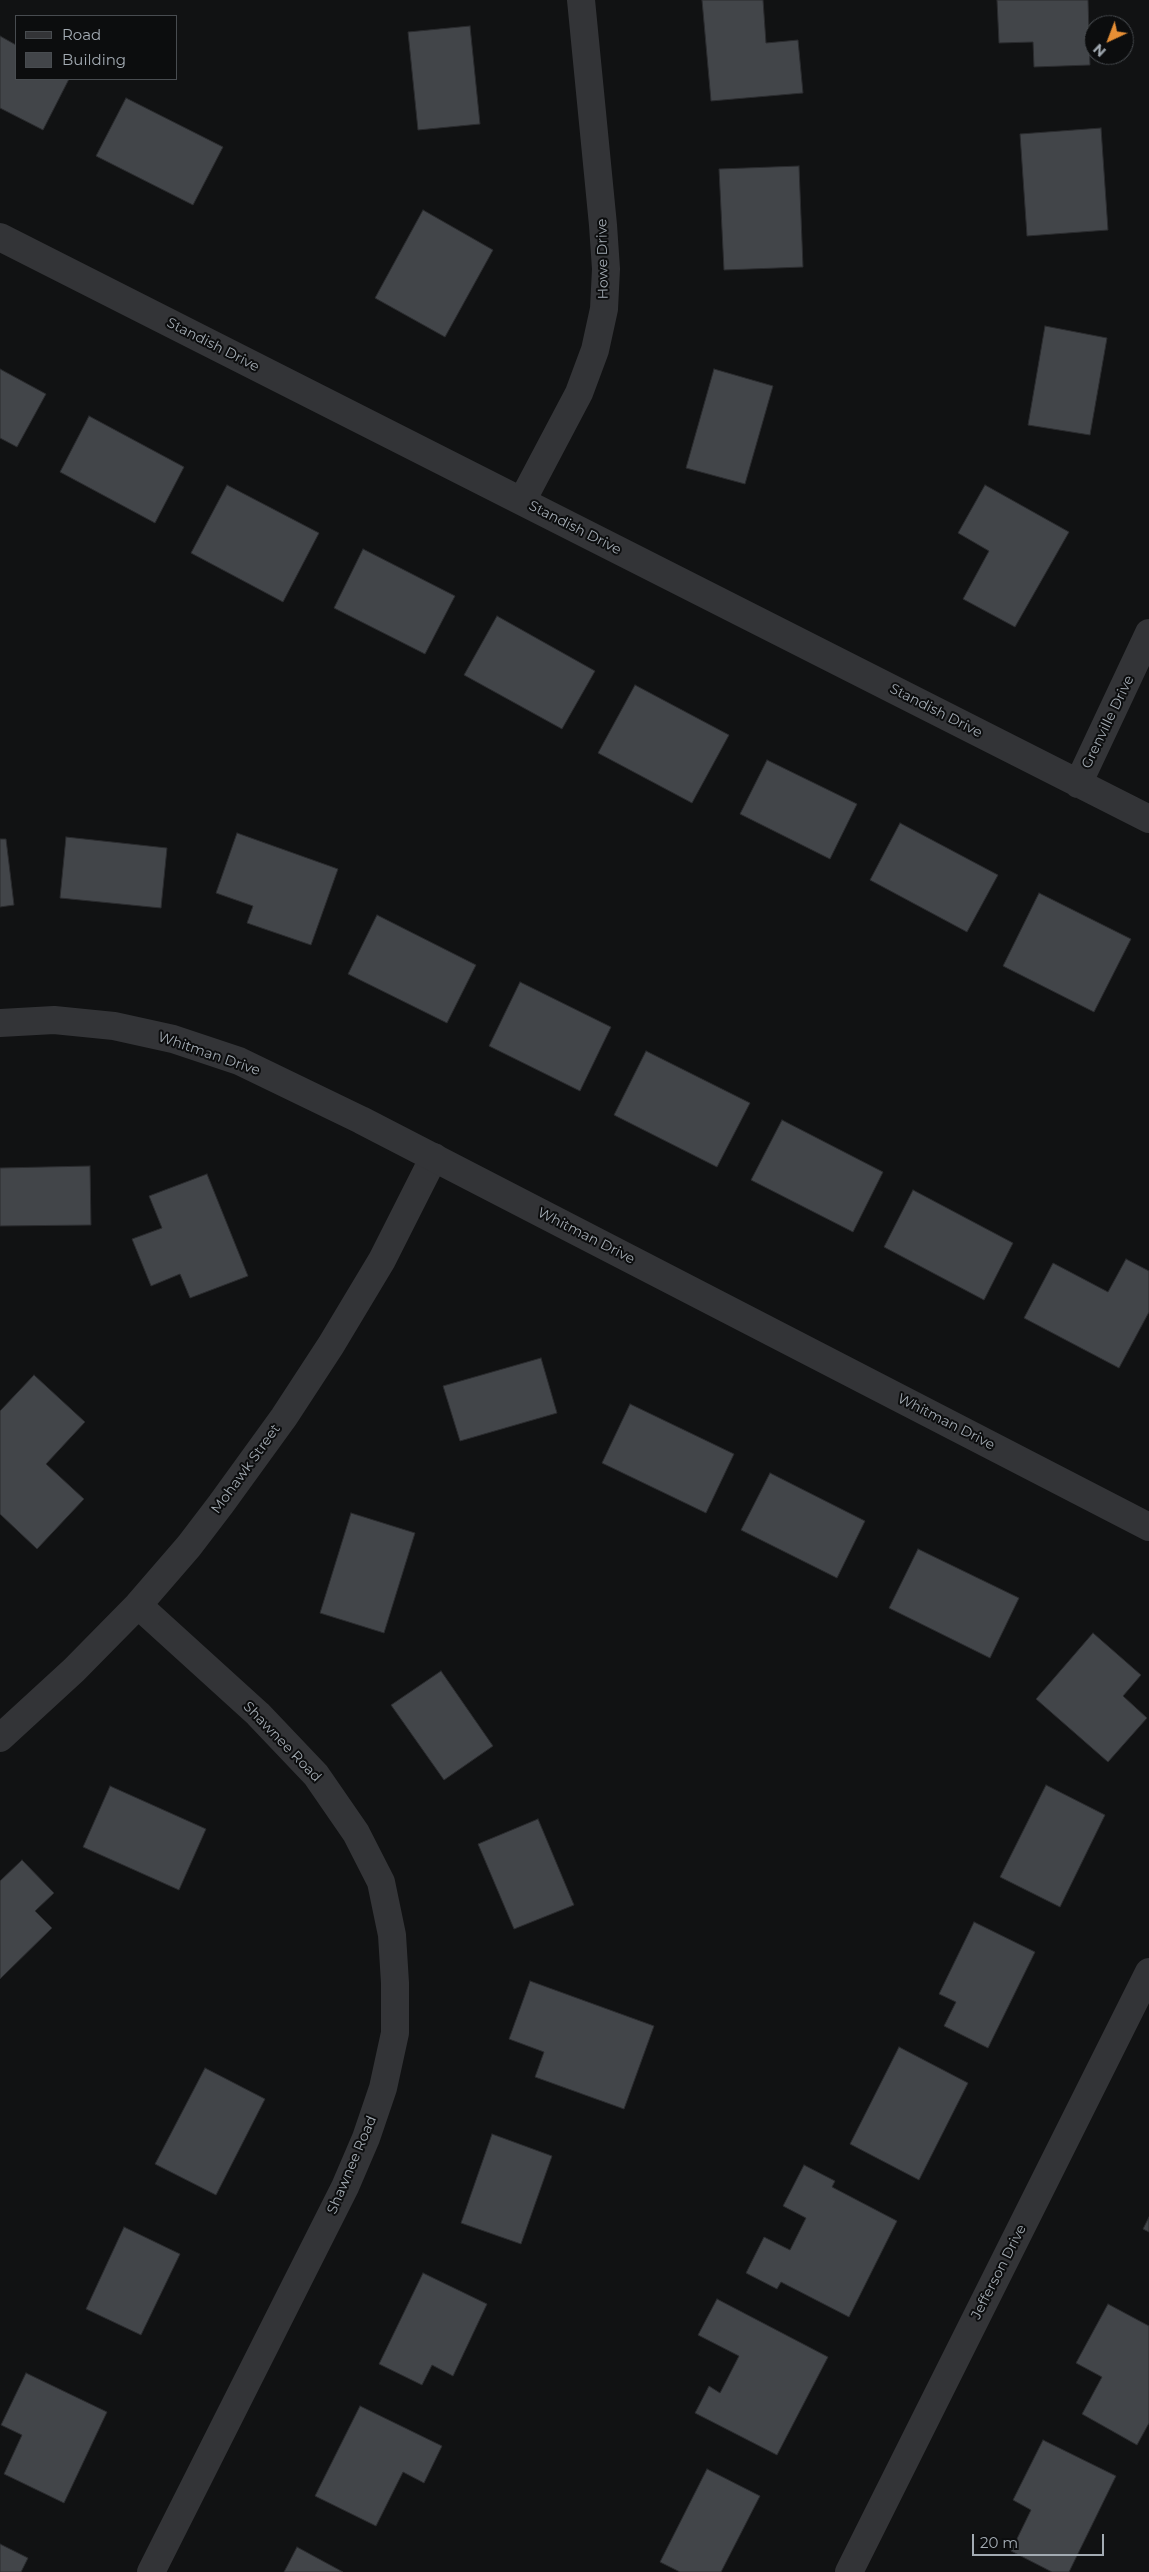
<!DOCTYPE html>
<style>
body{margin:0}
#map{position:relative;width:1149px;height:2572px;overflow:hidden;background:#111213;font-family:Montserrat,sans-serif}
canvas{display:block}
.legend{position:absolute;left:15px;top:15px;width:162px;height:65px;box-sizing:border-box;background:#0c0d0e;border:1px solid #484c50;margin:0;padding:6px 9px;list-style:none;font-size:15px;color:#a3abb3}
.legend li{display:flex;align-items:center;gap:10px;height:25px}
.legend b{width:25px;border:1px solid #484c50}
.north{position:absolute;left:1084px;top:15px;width:50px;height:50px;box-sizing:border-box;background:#0c0d0e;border:1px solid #484c50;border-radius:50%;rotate:223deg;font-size:14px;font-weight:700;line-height:20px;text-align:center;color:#a3abb3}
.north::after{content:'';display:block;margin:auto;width:18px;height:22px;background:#e78f35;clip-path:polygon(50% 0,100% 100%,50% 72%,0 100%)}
.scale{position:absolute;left:972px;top:2534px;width:132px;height:22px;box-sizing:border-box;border:2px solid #a3abb3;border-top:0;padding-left:6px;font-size:15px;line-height:18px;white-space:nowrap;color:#a3abb3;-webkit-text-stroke:4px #0c0d0e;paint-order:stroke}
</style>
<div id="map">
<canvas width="1149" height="2572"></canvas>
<ul class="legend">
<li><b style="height:6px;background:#333437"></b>Road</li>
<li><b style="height:14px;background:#424549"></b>Building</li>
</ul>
<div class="north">N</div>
<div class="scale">20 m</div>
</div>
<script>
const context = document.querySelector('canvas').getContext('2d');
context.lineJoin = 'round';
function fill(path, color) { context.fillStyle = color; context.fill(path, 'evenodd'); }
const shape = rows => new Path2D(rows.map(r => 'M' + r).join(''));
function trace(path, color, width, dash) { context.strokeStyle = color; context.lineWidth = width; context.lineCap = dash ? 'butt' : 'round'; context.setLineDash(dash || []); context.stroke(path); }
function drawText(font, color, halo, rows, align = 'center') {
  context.font = font + ' Montserrat,sans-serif'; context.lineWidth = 4; context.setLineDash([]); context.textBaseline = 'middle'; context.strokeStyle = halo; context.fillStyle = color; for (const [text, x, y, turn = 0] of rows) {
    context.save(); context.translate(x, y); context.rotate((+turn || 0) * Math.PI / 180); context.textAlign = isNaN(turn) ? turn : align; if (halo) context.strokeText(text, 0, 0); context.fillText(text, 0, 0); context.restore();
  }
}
const building = shape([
 [702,0,763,0,766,43,798,40,803,93,711,101,702,0],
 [997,0,1088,0,1090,65,1034,67,1033,42,999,43,997,0],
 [470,26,480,124,418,130,408,32,470,26],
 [0,36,16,45,16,79,69,79,43,130,0,108,0,36],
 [126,98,223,147,193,205,96,156,126,98],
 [1101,128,1108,230,1027,236,1020,134,1101,128],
 [799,166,803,267,724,270,719,169,799,166],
 [423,210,493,250,445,337,375,298,423,210],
 [1045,326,1107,338,1090,435,1028,425,1045,326],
 [0,369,46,394,17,447,0,438,0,369],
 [714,369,773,386,745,484,686,468,714,369],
 [89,416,184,467,155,523,60,472,89,416],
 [227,485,319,533,283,602,191,553,227,485],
 [985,485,1069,532,1015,627,963,599,989,551,958,533,985,485],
 [363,549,455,596,425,654,334,608,363,549],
 [497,616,595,671,562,729,464,675,497,616],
 [635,685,729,735,692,803,598,753,635,685],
 [767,760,857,804,830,859,740,814,767,760],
 [900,823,998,875,967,932,870,880,900,823],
 [237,833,338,869,311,945,247,923,253,906,216,893,237,833],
 [66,837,167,848,161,908,60,898,66,837],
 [0,839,6,839,14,905,0,907,0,839],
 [1039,893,1131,939,1094,1012,1003,966,1039,893],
 [377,915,476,965,447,1023,348,974,377,915],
 [520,982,611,1027,580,1091,489,1046,520,982],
 [646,1051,750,1103,717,1167,614,1115,646,1051],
 [782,1120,883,1172,853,1232,751,1180,782,1120],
 [90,1166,91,1225,0,1226,0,1168,90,1166],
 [207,1174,248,1276,190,1298,180,1274,151,1286,132,1239,162,1228,149,1196,207,1174],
 [913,1190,1013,1243,984,1300,884,1247,913,1190],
 [1126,1259,1149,1271,1149,1312,1119,1368,1024,1318,1053,1263,1108,1292,1126,1259],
 [541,1358,557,1413,460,1441,443,1386,541,1358],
 [34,1375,85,1422,46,1464,84,1499,37,1549,0,1514,0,1411,34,1375],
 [630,1404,734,1454,706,1513,602,1463,630,1404],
 [770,1473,865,1521,837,1578,741,1530,770,1473],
 [351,1513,415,1533,384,1633,320,1613,351,1513],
 [918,1549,1019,1598,990,1658,889,1608,918,1549],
 [1093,1633,1141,1675,1123,1696,1147,1718,1108,1762,1036,1699,1093,1633],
 [441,1671,493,1746,444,1780,391,1705,441,1671],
 [1046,1785,1105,1815,1060,1907,1000,1877,1046,1785],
 [110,1786,206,1829,179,1890,83,1847,110,1786],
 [538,1819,574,1905,514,1929,478,1844,538,1819],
 [22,1860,54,1893,35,1911,52,1928,0,1979,0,1881,22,1860],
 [974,1922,1035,1952,988,2048,944,2026,956,2002,939,1994,974,1922],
 [530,1981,654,2026,624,2109,535,2077,544,2052,509,2039,530,1981],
 [899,2047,968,2083,919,2180,850,2144,899,2047],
 [205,2068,265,2099,216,2195,155,2164,205,2068],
 [492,2134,552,2156,521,2244,461,2223,492,2134],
 [804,2165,835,2181,832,2187,897,2221,849,2317,781,2282,777,2289,746,2273,764,2237,790,2250,806,2218,783,2206,804,2165],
 [1149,2217,1149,2232,1143,2229,1149,2217],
 [124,2227,180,2254,141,2335,86,2309,124,2227],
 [423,2273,487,2304,453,2376,432,2365,422,2385,379,2364,423,2273],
 [717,2299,828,2357,777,2455,695,2413,709,2386,720,2393,739,2356,698,2335,717,2299],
 [1108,2304,1149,2326,1149,2423,1137,2445,1082,2414,1102,2377,1076,2363,1108,2304],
 [26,2373,107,2412,64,2503,4,2474,22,2435,1,2425,26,2373],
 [360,2406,442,2446,424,2483,403,2472,376,2526,315,2496,360,2406],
 [1043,2440,1116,2476,1069,2572,1052,2572,1011,2551,1031,2510,1013,2500,1043,2440],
 [707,2469,760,2496,721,2572,680,2572,660,2562,707,2469],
 [0,2544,28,2558,21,2572,0,2572,0,2544],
 [297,2547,343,2572,284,2572,297,2547]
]);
fill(building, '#424549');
trace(building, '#2b2c2f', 1);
trace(shape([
 [0,237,1149,819],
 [522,501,579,393,595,350,604,309,606,269,603,225,581,0],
 [1078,784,1149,633],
 [138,1605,258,1714,316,1775,356,1833,381,1882,392,1935,395,1983,395,2033,383,2088,366,2138,345,2187,151,2572],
 [0,1738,74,1670,138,1605,189,1546,221,1504,284,1417,331,1345,382,1260,434,1157],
 [849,2572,1149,1972]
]), '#333437', 28);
trace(shape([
 [0,1023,54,1020,114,1026,173,1039,239,1061,361,1120,1149,1527]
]), '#333437', 28);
drawText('14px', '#a3abb3', '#0c0d0e', [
 ["Howe Drive",603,259,-91],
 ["Standish Drive",213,345,27],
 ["Standish Drive",575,528,27],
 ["Standish Drive",936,711,27],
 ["Grenville Drive",1108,722,-64],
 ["Whitman Drive",209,1054,19],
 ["Whitman Drive",586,1236,27],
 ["Whitman Drive",946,1422,27],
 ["Mohawk Street",246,1469,-54],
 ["Shawnee Road",282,1742,46],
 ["Shawnee Road",352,2165,-67],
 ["Jefferson Drive",999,2272,-63]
]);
</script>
